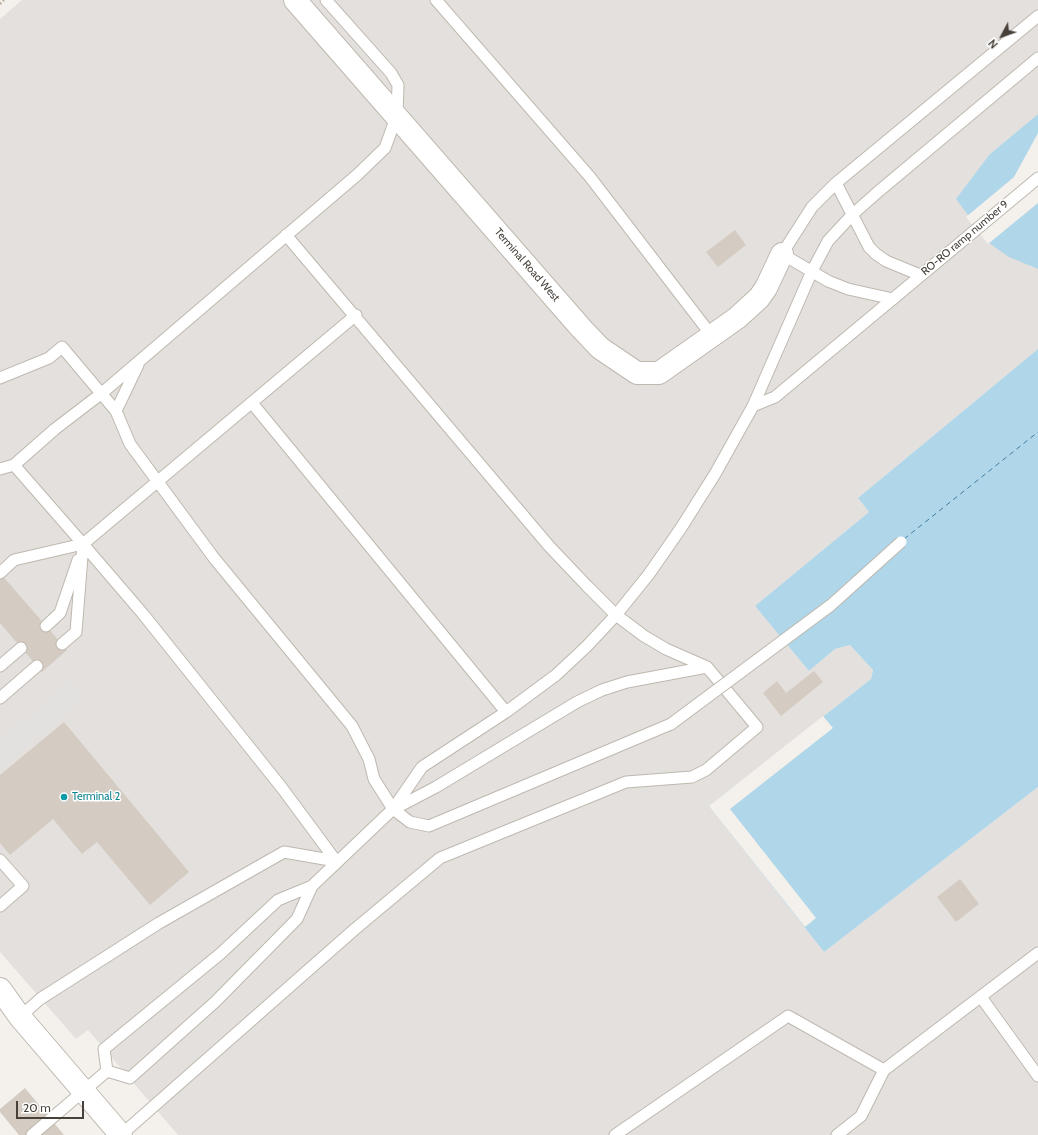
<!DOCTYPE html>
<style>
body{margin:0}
#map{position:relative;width:1038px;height:1135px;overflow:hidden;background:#f4f1ec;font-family:Cabin,sans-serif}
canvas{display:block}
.north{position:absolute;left:982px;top:16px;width:40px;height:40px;-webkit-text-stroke:3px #fff;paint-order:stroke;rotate:229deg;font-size:11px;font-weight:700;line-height:16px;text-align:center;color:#47413a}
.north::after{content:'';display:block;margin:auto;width:14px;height:18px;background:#47413a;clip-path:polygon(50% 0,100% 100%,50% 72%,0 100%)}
.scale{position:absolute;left:16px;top:1101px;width:68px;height:18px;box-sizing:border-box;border:2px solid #47413a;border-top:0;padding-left:5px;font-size:12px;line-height:14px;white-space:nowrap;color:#47413a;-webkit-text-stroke:3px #fff;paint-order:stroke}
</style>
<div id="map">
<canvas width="1038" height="1135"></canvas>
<div class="north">N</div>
<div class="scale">20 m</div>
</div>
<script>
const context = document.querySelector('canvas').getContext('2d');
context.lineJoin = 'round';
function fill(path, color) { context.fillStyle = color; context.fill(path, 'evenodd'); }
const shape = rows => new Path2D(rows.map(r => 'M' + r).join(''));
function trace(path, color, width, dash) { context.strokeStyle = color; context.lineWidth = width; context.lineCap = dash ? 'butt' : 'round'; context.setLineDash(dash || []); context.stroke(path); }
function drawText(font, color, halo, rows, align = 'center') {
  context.font = font + ' Cabin,sans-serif'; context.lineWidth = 3; context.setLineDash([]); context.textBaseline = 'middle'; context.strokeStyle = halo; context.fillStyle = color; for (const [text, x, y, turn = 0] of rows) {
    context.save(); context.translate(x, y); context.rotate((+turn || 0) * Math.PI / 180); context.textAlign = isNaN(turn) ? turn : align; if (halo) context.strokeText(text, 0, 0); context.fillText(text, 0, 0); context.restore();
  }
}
fill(shape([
 [22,0,1038,0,1038,114,990,154,1030,266,1038,269,1038,349,858,498,869,512,755,606,809,671,835,649,850,645,873,670,871,679,709,806,824,952,1038,787,1038,1135,178,1135,88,1030,76,1039,0,952,0,19]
]), '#e4e0dd');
fill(shape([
 [70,681,84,697,0,770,0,741]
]), '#e3e1df');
fill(shape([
 [1038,114,1038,269,1009,257,989,243,956,199,990,154],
 [1038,349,1038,787,824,952,709,806,871,679,873,670,850,645,835,649,809,671,755,606,869,512,858,498]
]), '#b0d6e9');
fill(shape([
 [1038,133,1038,203,988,244,966,217,1014,177],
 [823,716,833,728,730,809,816,918,805,927,709,806]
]), '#f4f1ec');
trace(shape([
 [904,539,1038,432]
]), '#3d7da0', 1, [5, 4]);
fill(shape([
 [735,230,746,245,718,267,706,252],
 [0,573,67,650,42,672,0,623],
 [814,671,823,682,781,716,763,693,777,681,786,693],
 [64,722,189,872,150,905,97,842,82,854,53,819,10,855,0,843,0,775],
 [960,879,979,904,956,922,937,897],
 [25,1088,64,1135,19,1135,0,1112,0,1109]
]), '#d4ccc2');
const lane = shape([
 [436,0,590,177,712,336],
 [836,183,869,247,876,254,886,261,920,275],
 [893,299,848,289,828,281,782,254,812,207,836,183,1038,16],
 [0,378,49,358,62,347,116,411,130,444,214,558,352,726,369,759,374,779,393,809,410,822,429,826,671,724],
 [252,403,506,712],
 [753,406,775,397,1038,178],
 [116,411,138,365],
 [14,465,55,429,102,393,357,175,385,148,397,115,398,85,391,73,326,0],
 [0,469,14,465,83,544,143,614,282,788,336,861],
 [0,573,14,560,83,544,356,315],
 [46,626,60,613,78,560],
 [62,644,76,632,83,544],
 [0,666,21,648],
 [0,698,37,666],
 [396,808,436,787,577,702,602,690,627,682,707,667],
 [0,860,23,886,0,906],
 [981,997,1038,1076],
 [20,1017,40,999,159,923,284,852,336,861],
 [107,1071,130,1078,215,1002,297,919,312,886,393,809,422,767,506,712,556,675,587,646,616,615,649,574,681,528,715,474,753,406,812,271,828,241,853,214,879,191,1038,58],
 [107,1071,104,1049,220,954,278,900,312,886],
 [32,1135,107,1071],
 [121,1135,355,929,440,858,626,782,692,777,706,770,757,727,707,667,666,649,644,636,616,615,587,586,549,546,286,235],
 [615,1135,788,1016,884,1070],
 [837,1135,861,1116,884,1070,1038,953]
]);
const street = shape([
 [295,0,581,328,600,348,637,373,659,373,737,318,759,298,766,288,782,254],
 [0,989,20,1017,121,1135]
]);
trace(lane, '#beb8af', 13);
trace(street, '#beb8af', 24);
trace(shape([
 [0,4,4,0]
]), '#bfb2a2', 2.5, [2, 2]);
trace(lane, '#fff', 11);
trace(street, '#fff', 22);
const laneBridge = shape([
 [671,724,831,605,901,542]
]);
trace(laneBridge, '#beb8af', 13, []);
trace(laneBridge, '#fff', 11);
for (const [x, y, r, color] of [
 [64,797,4,"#0f9aa8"]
]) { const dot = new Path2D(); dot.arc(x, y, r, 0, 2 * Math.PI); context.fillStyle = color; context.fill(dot); trace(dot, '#fff', 1.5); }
drawText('11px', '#47413a', '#fff', [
 ["RO-RO ramp number 9",965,238,-40],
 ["Terminal Road West",527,265,49]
]);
drawText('11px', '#0d838f', '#fff', [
 ["Terminal 2",72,797]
], 'left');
</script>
